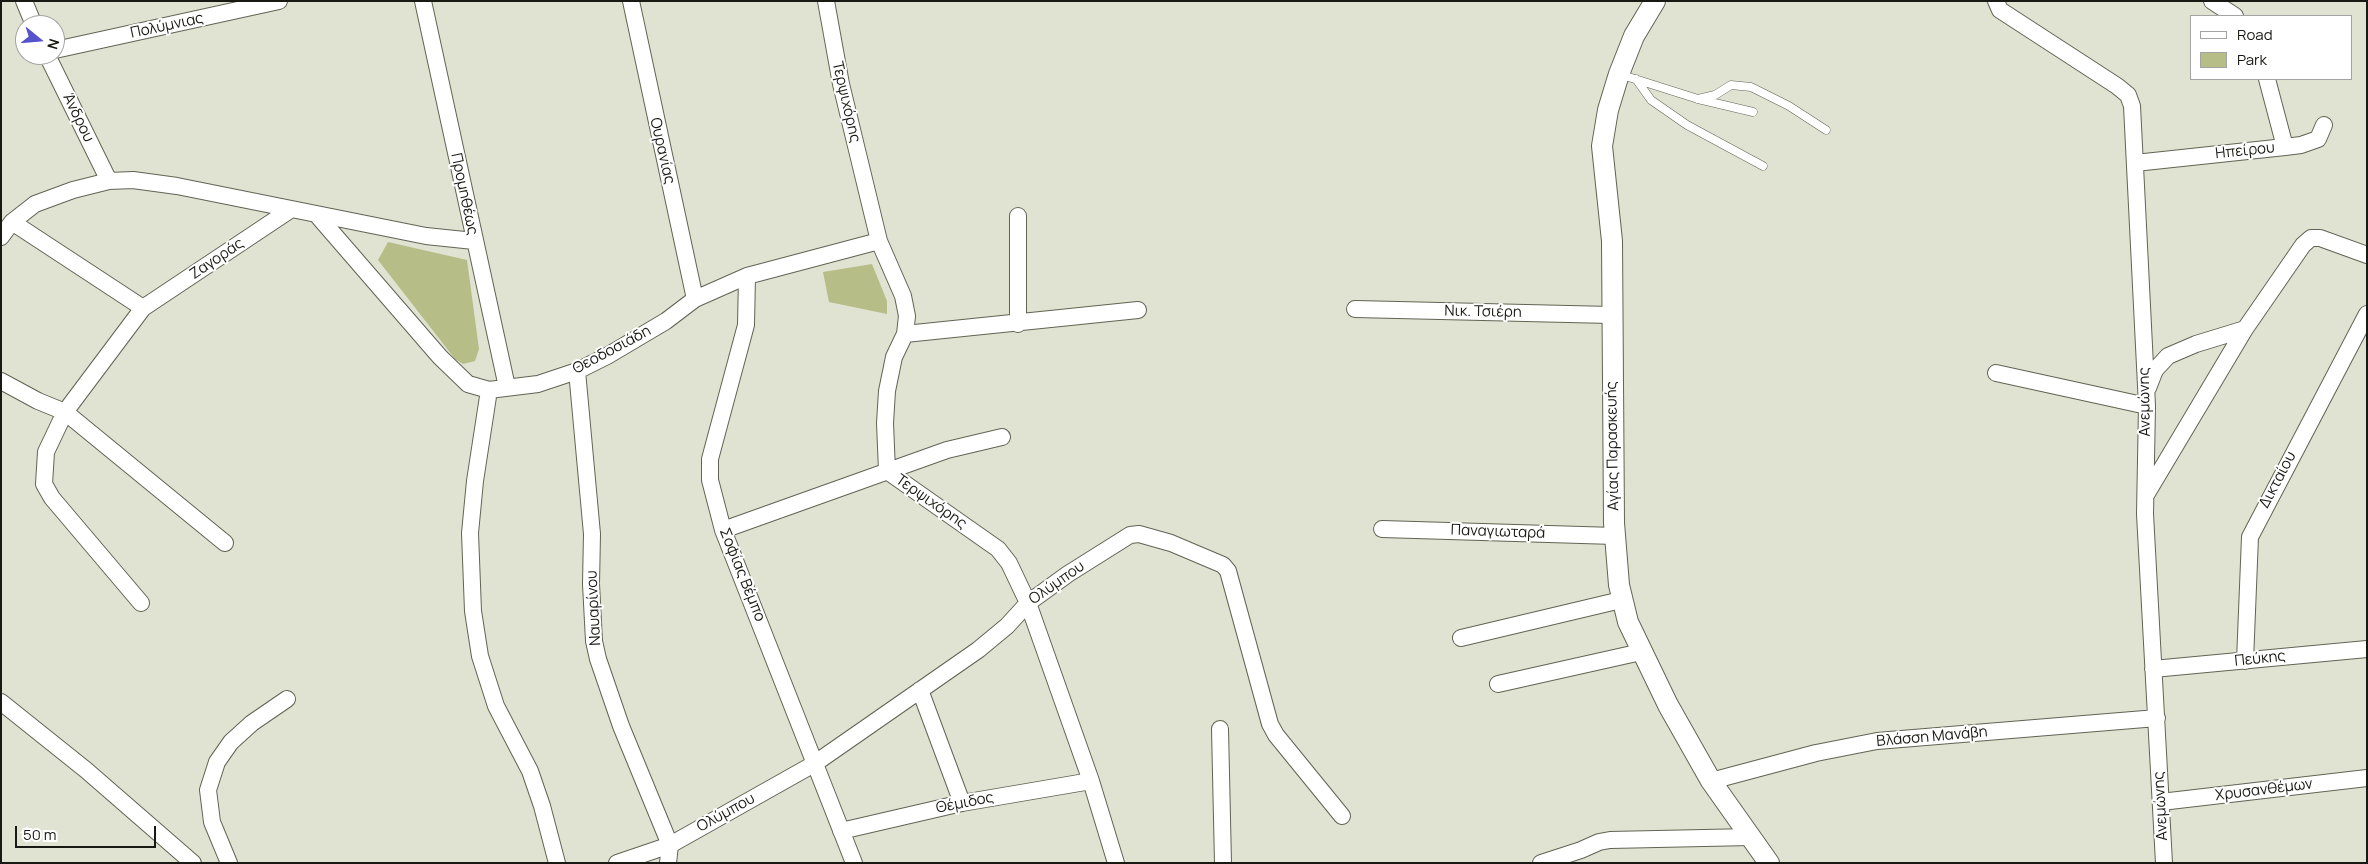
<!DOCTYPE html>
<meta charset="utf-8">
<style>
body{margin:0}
#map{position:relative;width:2368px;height:864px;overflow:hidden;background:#e0e3d1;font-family:Manrope,sans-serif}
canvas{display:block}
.frame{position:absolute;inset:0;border:2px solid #181913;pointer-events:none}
.legend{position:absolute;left:2190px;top:15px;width:162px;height:65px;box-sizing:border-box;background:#fff;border:1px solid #a3a3a1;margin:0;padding:6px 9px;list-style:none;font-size:15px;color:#181913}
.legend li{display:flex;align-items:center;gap:10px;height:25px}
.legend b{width:25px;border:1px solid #a3a3a1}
.north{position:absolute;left:15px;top:15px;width:50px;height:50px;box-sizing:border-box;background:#fff;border:1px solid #a3a3a1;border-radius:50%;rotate:107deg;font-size:14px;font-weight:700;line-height:20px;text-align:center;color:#181913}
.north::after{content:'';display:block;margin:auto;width:18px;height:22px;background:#5453ca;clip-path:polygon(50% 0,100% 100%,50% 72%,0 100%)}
.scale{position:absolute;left:15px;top:826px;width:141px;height:22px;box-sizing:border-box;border:2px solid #181913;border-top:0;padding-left:6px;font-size:15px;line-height:18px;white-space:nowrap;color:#181913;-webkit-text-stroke:4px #fff;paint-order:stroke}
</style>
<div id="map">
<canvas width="2368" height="864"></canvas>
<div class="frame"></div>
<ul class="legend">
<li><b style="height:6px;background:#fff"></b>Road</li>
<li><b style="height:14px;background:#b6bd87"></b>Park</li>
</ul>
<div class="north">N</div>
<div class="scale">50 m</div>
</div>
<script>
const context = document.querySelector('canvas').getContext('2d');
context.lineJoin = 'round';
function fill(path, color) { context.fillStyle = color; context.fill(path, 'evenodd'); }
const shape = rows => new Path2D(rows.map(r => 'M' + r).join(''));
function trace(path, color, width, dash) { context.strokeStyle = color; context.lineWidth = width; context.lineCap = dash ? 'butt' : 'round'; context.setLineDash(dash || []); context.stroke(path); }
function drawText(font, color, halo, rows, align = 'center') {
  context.font = font + ' Manrope,sans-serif'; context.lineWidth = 4; context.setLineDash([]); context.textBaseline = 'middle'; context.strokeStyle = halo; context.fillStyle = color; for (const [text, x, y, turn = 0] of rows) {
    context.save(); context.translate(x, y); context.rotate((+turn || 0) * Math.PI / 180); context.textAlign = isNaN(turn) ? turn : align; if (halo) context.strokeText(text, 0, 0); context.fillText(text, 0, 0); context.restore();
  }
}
fill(shape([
 [388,242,467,260,479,349,475,361,463,364,455,359,378,260],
 [872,264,887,301,887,314,829,302,823,272]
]), '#b6bd87');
const service = shape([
 [1619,74,1698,99,1753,112],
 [1636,79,1651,100,1687,125,1763,166],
 [1698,99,1715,95,1731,85,1751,87,1789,106,1826,130]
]);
const minor = shape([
 [24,1,34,25],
 [423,1,507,387],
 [631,1,695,299],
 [826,1,841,84,879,241,903,296,907,316,905,334,894,357,887,391,885,423,887,471,988,542,998,549,1009,563,1028,603,1091,781,1116,863],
 [1996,1,2000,10,2117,86,2128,95,2132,106,2147,406,2145,514,2164,863],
 [2212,1,2235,16],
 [55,50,279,1],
 [47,55,109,181],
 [2285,147,2301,145,2318,139,2324,125],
 [2135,163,2285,147,2267,79],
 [317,215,440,357,468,384,489,390,538,384,577,371,607,356,666,321,695,299,747,276,879,241],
 [12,222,143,308],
 [1,237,12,222,35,204,73,190,109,181,133,180,177,186,426,236,474,241],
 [747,276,746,325,710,459,710,480,723,530,854,863],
 [1355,309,1611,315],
 [1018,324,1018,216],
 [905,334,1138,310],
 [577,371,592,534,591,584,594,641,598,659,621,726,670,845,668,863],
 [1996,373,2147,406],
 [1,381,38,401,65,412,225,543],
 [2148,388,2155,370,2168,356,2196,344,2245,329],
 [489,390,475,481,470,533,473,611,480,656,496,706,530,771,542,806,557,863],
 [2146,495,2245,329,2303,245,2311,238,2320,238,2367,255],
 [1382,529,1615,536],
 [723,530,947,450,1002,437],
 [141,603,52,498,44,484,46,452,65,412,143,308,290,210],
 [1461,638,1621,600],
 [2245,661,2250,537,2367,314],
 [2153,669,2367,649],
 [1498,684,1641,652],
 [920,690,962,803],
 [1,702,86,770,193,863],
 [1220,729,1223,863],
 [1711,781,1816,753,1877,741,2157,718],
 [2161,802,2367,778],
 [841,831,962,803,1091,781],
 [229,863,212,822,208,790,217,762,231,742,252,723,287,699],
 [617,863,670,845,814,764,978,650,1007,626,1028,603,1068,574,1130,535,1139,534,1171,543,1223,565,1228,571,1270,724,1276,735,1342,816],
 [1541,863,1581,850,1599,842,1610,840,1751,837]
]);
const tertiary = shape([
 [1655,1,1634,36,1619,74,1608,110,1602,146,1612,241,1614,523,1619,585,1628,622,1668,705,1711,781,1769,863]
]);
trace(service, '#616454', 9);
trace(minor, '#616454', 18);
trace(tertiary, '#616454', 22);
trace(service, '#fff', 8);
trace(minor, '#fff', 16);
trace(tertiary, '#fff', 20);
drawText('15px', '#181913', '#fff', [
 ["Πολύμνιας",167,26,-12],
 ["Τερψιχόρης",846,102,77],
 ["Άνδρου",78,118,64],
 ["Ουρανίας",662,151,77],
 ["Ηπείρου",2245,151,-6],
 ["Προμηθέως",464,194,78],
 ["Ζαγοράς",217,259,-34],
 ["Νικ. Τσιέρη",1483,312,1],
 ["Θεοδοσιάδη",612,350,-28],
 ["Ανεμώνης",2145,402,-91],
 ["Αγίας Παρασκευής",1613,446,-91],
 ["Δικταίου",2278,480,-62],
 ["Τερψιχόρης",931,502,35],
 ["Παναγιωταρά",1498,532,2],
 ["Σοφίας Βέμπο",742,575,68],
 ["Ολύμπου",1057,583,-35],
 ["Ναυαρίνου",594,608,-93],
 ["Πεύκης",2260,659,-6],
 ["Βλάσση Μανάβη",1932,737,-5],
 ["Χρυσανθέμων",2264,790,-7],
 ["Θέμιδος",965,803,-11],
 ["Ανεμώνης",2161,806,-93],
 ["Ολύμπου",726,813,-29]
]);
</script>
